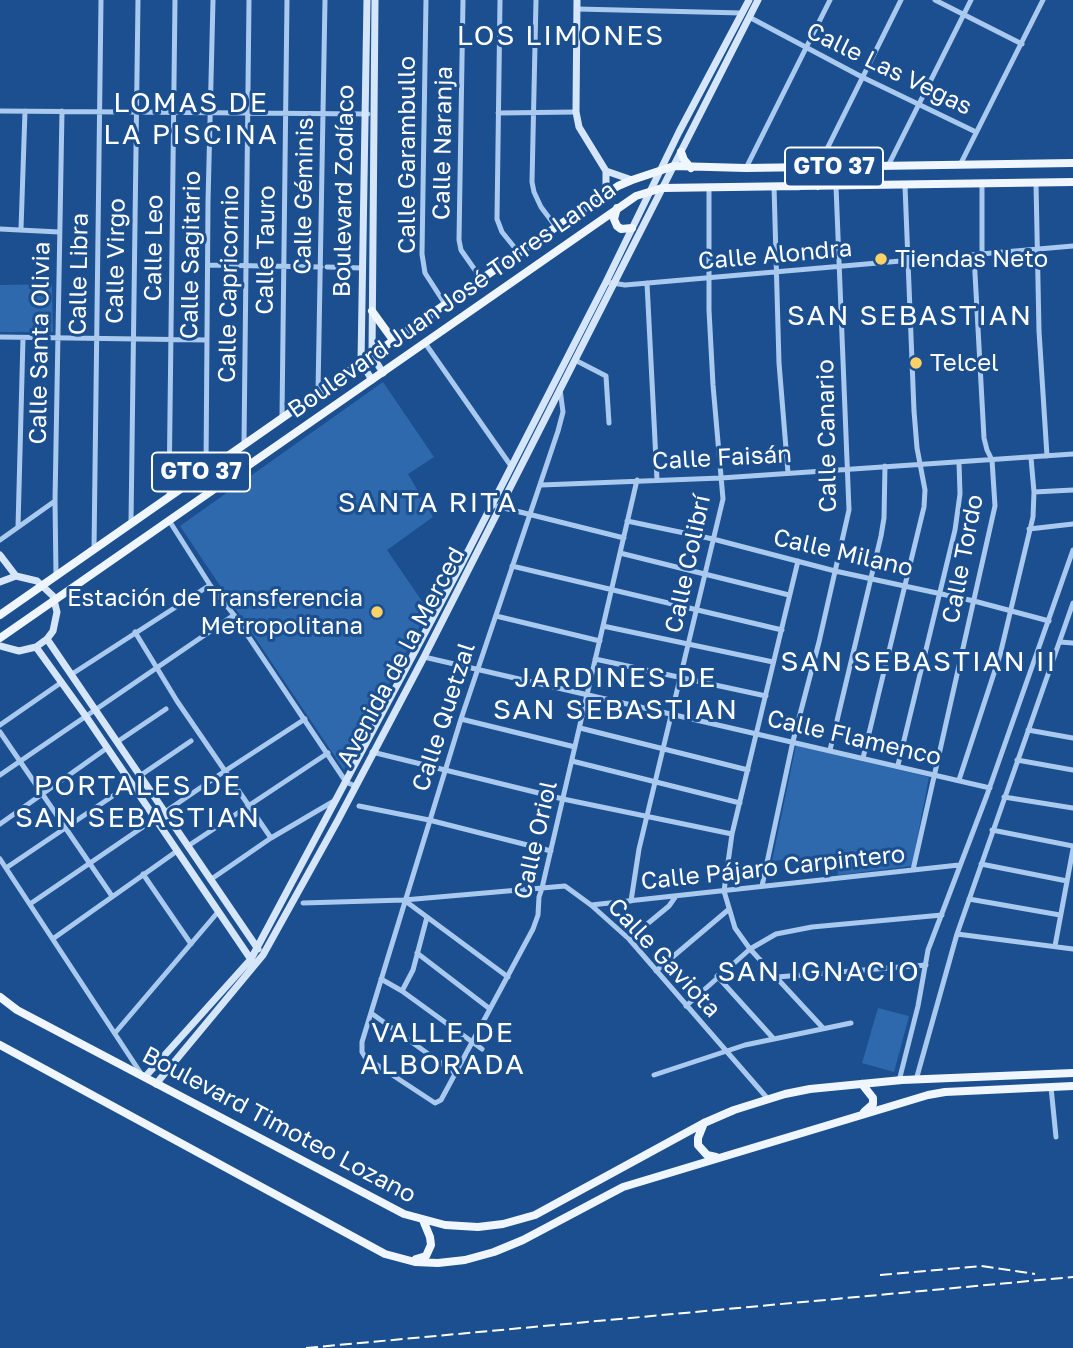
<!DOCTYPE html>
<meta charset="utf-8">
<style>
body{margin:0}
canvas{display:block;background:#1b4f8f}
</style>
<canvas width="1073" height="1348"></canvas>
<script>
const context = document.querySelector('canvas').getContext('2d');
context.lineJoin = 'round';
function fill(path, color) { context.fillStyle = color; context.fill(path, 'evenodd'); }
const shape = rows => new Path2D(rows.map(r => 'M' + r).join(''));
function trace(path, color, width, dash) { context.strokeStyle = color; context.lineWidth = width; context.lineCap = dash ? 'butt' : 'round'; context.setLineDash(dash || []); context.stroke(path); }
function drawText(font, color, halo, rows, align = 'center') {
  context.font = font + ' "Golos Text",sans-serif'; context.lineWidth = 6; context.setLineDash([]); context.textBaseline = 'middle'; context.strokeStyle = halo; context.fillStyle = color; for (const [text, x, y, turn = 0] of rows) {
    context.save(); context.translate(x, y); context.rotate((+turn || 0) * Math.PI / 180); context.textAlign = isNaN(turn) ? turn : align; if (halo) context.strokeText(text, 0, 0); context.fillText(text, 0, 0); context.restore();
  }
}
fill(shape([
 [52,284,53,332,0,332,0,285],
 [383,382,434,457,408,474,433,517,387,550,428,610,344,770,180,526],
 [796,745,929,777,912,866,838,875,836,854,772,861],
 [878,1008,909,1016,894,1072,862,1063]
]), '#2e69ad');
trace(shape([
 [426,0,422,254,425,273,445,304],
 [463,0,459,240,461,250,482,280],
 [500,0,497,219,502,232,519,253],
 [536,0,532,182,534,192,541,207,556,227],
 [935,0,1022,44],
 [577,9,742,13],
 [749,17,862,77,976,132],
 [0,111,368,114],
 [498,113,576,112],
 [960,165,1043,0],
 [888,166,971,0],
 [818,167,901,0],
 [746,168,830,0],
 [982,183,982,254],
 [1036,183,1039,331,1047,456],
 [774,186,779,363,788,473],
 [0,229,59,232],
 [21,229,25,111],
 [208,265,321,267],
 [327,267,362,268],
 [606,282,625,285,1073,246],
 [647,283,657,480],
 [0,337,207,340],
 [425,343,511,466],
 [575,360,606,376,609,423],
 [560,389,563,412,558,431,461,719,362,1042,362,1052,365,1057,435,1103,441,1100,533,929,538,915,539,897,542,888,637,480],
 [318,392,325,0],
 [282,417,287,0],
 [244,443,249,0],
 [206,469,208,202,213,0],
 [541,485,721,478,1073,454],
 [1034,492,1073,490],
 [169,496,175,0],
 [492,505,624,538],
 [627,521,713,539,835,571,974,601,1049,621],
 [170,522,210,585,234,615,346,782,355,786],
 [131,523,138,0],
 [18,527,23,338],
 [1029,529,1073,524],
 [0,540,55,501],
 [94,549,101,0],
 [620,553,789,595],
 [798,561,732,834,724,891,735,928,750,949,823,1028],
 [512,566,782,630],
 [56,575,55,501,62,111],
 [496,616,600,641],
 [603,626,773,662],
 [135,632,177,701,271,838],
 [1060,642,1073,643],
 [424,657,990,788],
 [595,659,766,696],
 [72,674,210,585],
 [461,719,575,747],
 [0,725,62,682],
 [580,728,748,770],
 [1028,730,1073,738],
 [0,732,112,896],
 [117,742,166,709],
 [830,750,881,536,884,518,885,466],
 [372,752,563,799,732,834],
 [863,758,924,507,925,490,917,448,914,411,905,186],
 [1017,760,1073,770],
 [572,761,740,803],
 [898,765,955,530,960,494,959,462],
 [0,775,234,615],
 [141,775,191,741],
 [959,780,1000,655,1033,517,1034,492,1031,458],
 [1004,797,1073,808],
 [359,806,429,820,551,851],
 [0,824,107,748],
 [992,830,1073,846],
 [188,846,328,753],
 [0,859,142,1075],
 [981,864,1067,881],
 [6,868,132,783],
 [913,870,995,506,992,460,987,450,984,438,974,255],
 [143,874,191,944],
 [210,880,271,838,334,801],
 [762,886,793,741,819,642,849,510,836,186],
 [969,899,1060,915],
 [404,900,508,977],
 [631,901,639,849,723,499,713,385,709,310,709,188],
 [303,903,404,900,565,886,591,905,629,939,768,1099],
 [30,904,225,771,305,719],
 [591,905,959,865],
 [957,934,1073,949],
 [54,938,177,851],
 [629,939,669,906,676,896],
 [1055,946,1073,849],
 [417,953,490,1009],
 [656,971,728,910],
 [717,976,773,1038],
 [777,977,926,965],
 [381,979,402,991,482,1049],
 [402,991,413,970,427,917],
 [686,1006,750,949,776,934,812,927,942,915],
 [371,1013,455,1073],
 [115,1033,218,912],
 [654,1075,745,1045,851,1023],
 [916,1080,957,934,1073,603],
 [899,1081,918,1006,928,950,987,795,1073,550],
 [1051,1087,1056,1137]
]), '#a9c9ee', 5);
trace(shape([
 [367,0,361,362,372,380],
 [375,0,372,355,383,373],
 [577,0,576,112,579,127,606,171,632,180],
 [600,197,606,185,606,171],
 [0,555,16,576],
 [0,582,16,576,37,581,53,596,57,612,53,631,47,639,36,647,19,651,0,646],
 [47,639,258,949],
 [36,647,85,715,252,961],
 [145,1077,251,959,461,565,606,282,679,132,749,0],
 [156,1084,263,955,338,820,424,657,758,0]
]), '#d6e6fa', 7);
trace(shape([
 [681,152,684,160,691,168],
 [799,186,803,178,800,167],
 [818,186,815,179,818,167],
 [617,208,614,219,617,226,621,229,632,228],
 [372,311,393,340],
 [0,615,556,227,618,186,632,180,674,166,746,168,1073,163],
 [0,638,636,196,662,188,1073,182],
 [0,997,17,1010,404,1214,445,1225,478,1227,503,1224,535,1215,704,1123,734,1110,785,1094,810,1089,902,1080,1073,1073],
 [0,1045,385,1254,415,1262,438,1263,465,1260,494,1252,523,1240,623,1187,928,1095,945,1092,1073,1086],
 [862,1084,873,1098,873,1104,864,1112],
 [704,1123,698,1138,698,1145,707,1155,716,1157],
 [416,1259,426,1256,431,1245,430,1237,423,1220]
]), '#f0f6ff', 8);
trace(shape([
 [880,1275,981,1266,1035,1274],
 [306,1348,1073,1277]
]), '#fff', 2, [12, 5]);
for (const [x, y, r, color] of [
 [881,259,7,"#ffd166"],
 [916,363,7,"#ffd166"],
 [377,612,7,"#ffd166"]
]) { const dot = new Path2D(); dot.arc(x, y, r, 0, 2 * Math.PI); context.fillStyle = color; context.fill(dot); trace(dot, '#1b4f8f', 2.5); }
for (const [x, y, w] of [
 [834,167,98],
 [201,472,98]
]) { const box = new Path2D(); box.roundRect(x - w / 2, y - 19.5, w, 39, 5); context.fillStyle = '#1b4f8f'; context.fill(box); trace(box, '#fff', 2); }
drawText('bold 23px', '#fff', null, [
 ["GTO 37",834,167],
 ["GTO 37",201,472]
]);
drawText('24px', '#fff', '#1b4f8f', [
 ["Calle Las Vegas",889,69,26],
 ["Calle Naranja",443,143,-89],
 ["Calle Garambullo",407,155,-90],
 ["Boulevard Zodíaco",344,191,-89],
 ["Calle Géminis",304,196,-89],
 ["Calle Leo",154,248,-89],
 ["Calle Tauro",266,250,-89],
 ["Calle Sagitario",191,255,-89],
 ["Calle Alondra",775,255,-5],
 ["Calle Virgo",116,261,-89],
 ["Calle Libra",79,274,-89],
 ["Calle Capricornio",229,284,-89],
 ["Boulevard Juan José Torres Landa",452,300,-35],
 ["Calle Santa Olivia",40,343,-89],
 ["Calle Canario",827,436,-91],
 ["Calle Faisán",722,458,-3],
 ["Calle Milano",843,553,13],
 ["Calle Tordo",963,559,-79],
 ["Calle Colibrí",688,564,-78],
 ["Avenida de la Merced",401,657,-62],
 ["Calle Quetzal",444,717,-72],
 ["Calle Flamenco",854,738,13],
 ["Calle Oriol",536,840,-77],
 ["Calle Pájaro Carpintero",773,868,-6],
 ["Calle Gaviota",664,958,47],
 ["Boulevard Timoteo Lozano",279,1125,28]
]);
drawText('24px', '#fff', '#1b4f8f', [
 ["Tiendas Neto",895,259],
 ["Telcel",930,363],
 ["Estación de Transferencia",363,598,"right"],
 ["Metropolitana",363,626,"right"]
], 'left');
context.letterSpacing = '2px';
drawText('28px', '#fff', '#1b4f8f', [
 ["LOS LIMONES",561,36],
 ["LOMAS DE",191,103],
 ["LA PISCINA",191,135],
 ["SAN SEBASTIAN",910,316],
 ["SANTA RITA",428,503],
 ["SAN SEBASTIAN II",919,662],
 ["JARDINES DE",616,678],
 ["SAN SEBASTIAN",616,710],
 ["PORTALES DE",138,786],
 ["SAN SEBASTIAN",138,818],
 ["SAN IGNACIO",819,972],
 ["VALLE DE",443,1033],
 ["ALBORADA",443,1065]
]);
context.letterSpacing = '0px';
</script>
